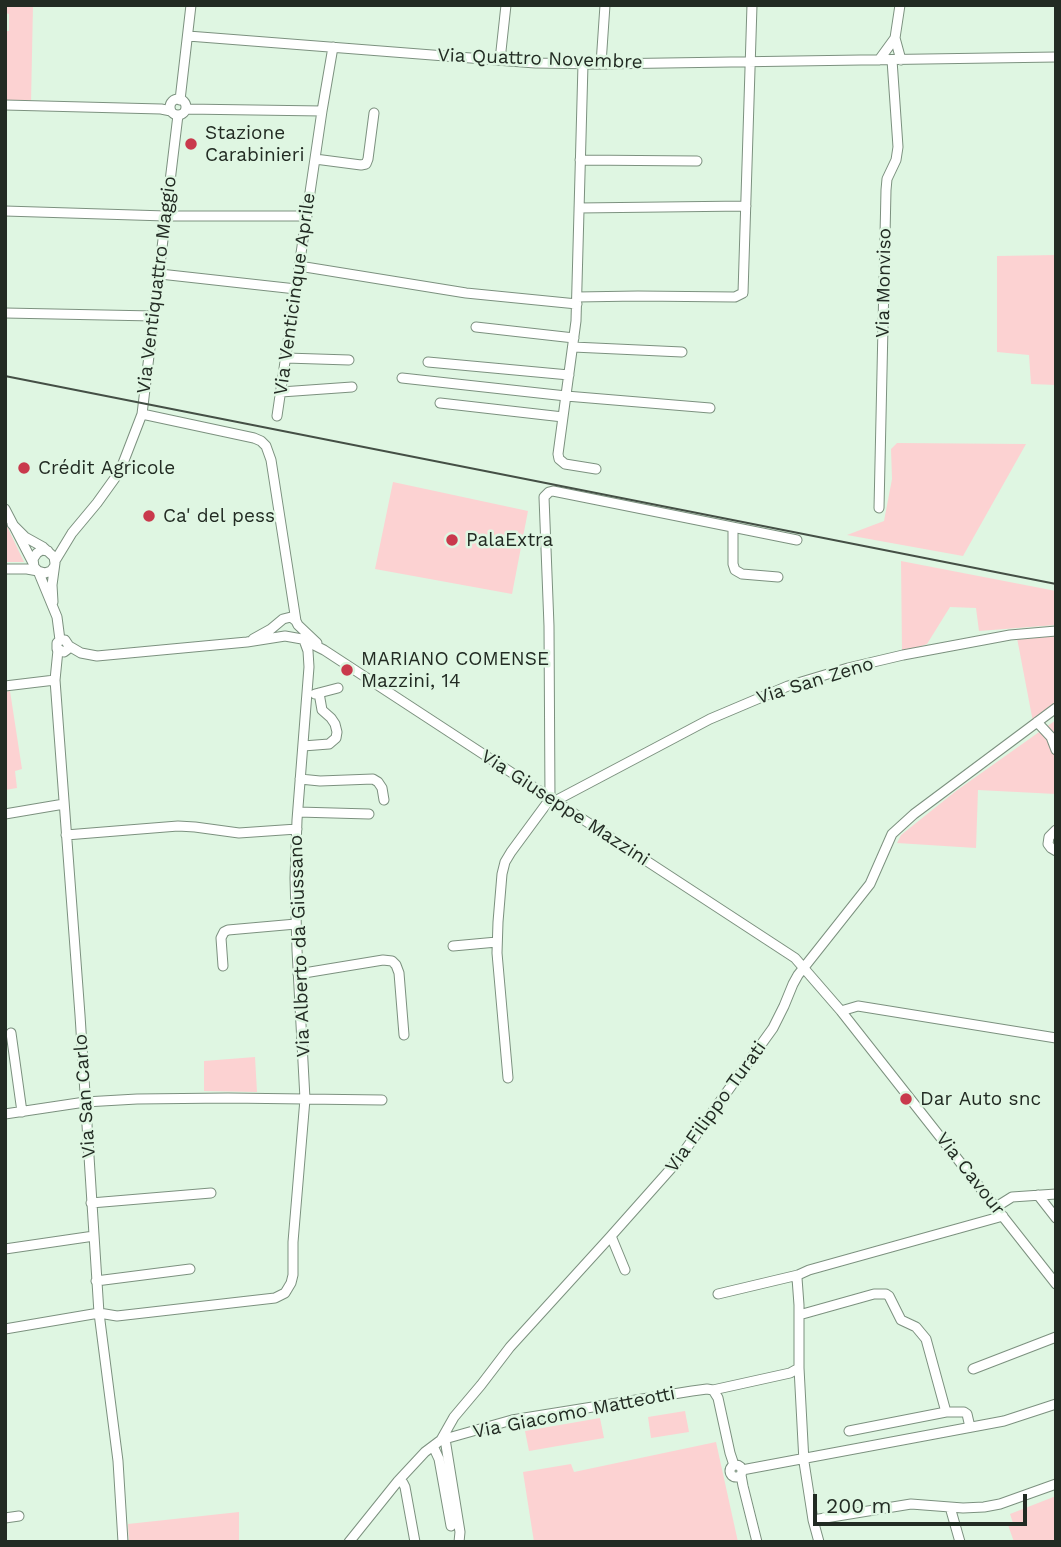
<!DOCTYPE html>
<meta charset="utf-8">
<style>
body{margin:0}
#map{position:relative;width:1061px;height:1547px;overflow:hidden;background:#dff6e2;font-family:"Work Sans",sans-serif}
canvas{display:block}
.frame{position:absolute;inset:0;border:7px solid #222b23;pointer-events:none}
.scale{position:absolute;left:813px;top:1494px;width:214px;height:32px;box-sizing:border-box;border:4px solid #222b23;border-top:0;padding-left:9px;font-size:21px;line-height:24px;white-space:nowrap;color:#222b23;-webkit-text-stroke:5px #dff6e2;paint-order:stroke}
</style>
<div id="map">
<canvas width="1061" height="1547"></canvas>
<div class="frame"></div>
<div class="scale">200 m</div>
</div>
<script>
const context = document.querySelector('canvas').getContext('2d');
context.lineJoin = 'round';
function fill(path, color) { context.fillStyle = color; context.fill(path, 'evenodd'); }
const shape = rows => new Path2D(rows.map(r => 'M' + r).join(''));
function trace(path, color, width, dash) { context.strokeStyle = color; context.lineWidth = width; context.lineCap = dash ? 'butt' : 'round'; context.setLineDash(dash || []); context.stroke(path); }
function drawText(font, color, halo, rows, align = 'center') {
  context.font = font + ' "Work Sans",sans-serif'; context.lineWidth = 5; context.setLineDash([]); context.textBaseline = 'middle'; context.strokeStyle = halo; context.fillStyle = color; for (const [text, x, y, turn = 0] of rows) {
    context.save(); context.translate(x, y); context.rotate((+turn || 0) * Math.PI / 180); context.textAlign = isNaN(turn) ? turn : align; if (halo) context.strokeText(text, 0, 0); context.fillText(text, 0, 0); context.restore();
  }
}
fill(shape([
 [5,5,33,5,31,103,5,103,5,31,9,31,9,14,5,13],
 [1056,255,1056,385,1031,384,1029,355,997,352,997,256],
 [897,443,1026,444,963,556,847,535,884,521,892,479,891,449],
 [393,482,528,511,512,594,375,569],
 [5,522,24,562,5,562],
 [901,561,1056,591,1056,625,979,631,976,608,950,607,927,644,902,653],
 [1056,634,1056,705,1033,722,1017,638],
 [10,691,22,769,15,771,17,788,5,790,5,692],
 [1056,720,1056,794,978,790,976,848,897,843,901,835,956,791],
 [255,1057,257,1092,204,1091,204,1061],
 [685,1411,689,1432,651,1438,648,1417],
 [600,1418,604,1438,529,1451,525,1431],
 [716,1442,738,1542,534,1542,523,1472,571,1464,574,1472],
 [1056,1496,1056,1542,1014,1542,1008,1525,1013,1523,1010,1514],
 [239,1512,239,1542,129,1542,128,1524]
]), '#fcd2d2');
const minor = shape([
 [900,5,895,38,901,60],
 [188,36,535,63,601,64,1056,57],
 [500,60,506,5],
 [879,60,895,38],
 [583,64,576,321,558,454,559,459,565,464,596,469],
 [601,64,605,5],
 '170 107a8 8 0 1 1 16 0a8 8 0 1 1-16 0Z',
 [180,100,191,5],
 [5,105,161,109,171,111],
 [186,109,322,111],
 [315,159,361,165,366,164,368,159,374,113],
 [580,160,697,161],
 [579,208,746,206],
 [5,211,166,216,307,216],
 [299,266,466,293,577,304],
 [160,274,296,289],
 [577,297,638,296,735,297,743,293,752,5],
 [5,313,154,316],
 [476,327,574,338],
 [573,347,682,352],
 [286,358,349,360],
 [428,362,569,375],
 [402,378,566,396,710,408],
 [281,392,352,387],
 [440,403,563,417],
 [142,414,254,438,261,441,266,446,271,460,296,621,298,625,317,643],
 [277,416,322,111,333,47],
 [879,508,886,190,887,179,896,160,898,147,892,60],
 [5,509,33,563],
 [12,524,25,537,43,547,54,557,55,563,52,585,53,602],
 [733,527,733,564,735,570,742,574,778,577],
 [48,551,42,550,37,553,33,559,34,567,38,571,45,573,51,571,54,567],
 [55,561,72,533,97,503,120,471,142,414,178,115],
 [5,569,27,569,38,571,57,617,60,640,57,643,57,649,64,652,68,649,69,646],
 [253,639,271,629,283,619,291,617,296,621],
 [60,640,65,640,69,646,81,653,97,656,247,642,285,636,302,639,324,650,795,958,841,1011,1056,1284],
 [58,650,55,680,80,1015,99,1313,118,1461,123,1542],
 [5,686,55,680],
 [315,694,338,688],
 [1037,722,1051,737,1056,750],
 [303,746,329,744,336,738,337,732,335,724,331,718,322,710,319,693],
 [300,779,320,781,373,779,378,782,382,788,384,800],
 [555,801,710,719,788,686,848,668,903,655,1010,635,1056,631],
 [298,812,369,814],
 [5,814,64,804],
 [1056,830,1049,837,1048,844,1051,848,1056,851],
 [66,835,178,826,195,827,239,833,297,829],
 [453,946,497,942],
 [223,966,221,938,224,932,228,930,296,924],
 [298,974,383,960,392,961,396,965,399,973,404,1035],
 [841,1011,858,1006,1056,1038],
 [11,1033,22,1112],
 [508,1078,497,953,498,922,502,874,505,862,511,852,550,799,549,626,544,497,549,492,553,491,797,540],
 [5,1114,85,1102,137,1099,228,1098,382,1100],
 [1038,1195,1056,1218],
 [91,1203,211,1193],
 [996,1207,1012,1197,1056,1194],
 [5,1249,94,1236],
 [625,1270,611,1236,675,1164,773,1028,784,1006,793,984,798,975,870,884,892,834,914,814,1056,708],
 [798,1275,797,1278,799,1305,799,1368,804,1462,813,1520,819,1542],
 [96,1281,190,1269],
 [718,1294,798,1275,809,1270,1003,1216],
 [799,1315,874,1294,886,1294,889,1296,901,1320,916,1327,926,1339,946,1412,964,1412,967,1414,970,1427],
 [5,1329,99,1313,117,1316,275,1298,285,1293,291,1283,293,1275,293,1242,305,1099,297,950,295,878,297,820,309,667,308,651,304,640],
 [973,1369,1056,1337],
 [713,1390,718,1398,730,1453,734,1465],
 [849,1431,946,1412],
 [445,1439,460,1532,459,1542],
 [441,1440,454,1417,481,1385,510,1347,611,1236],
 [433,1446,439,1459,451,1526],
 '730 1471a6 6 0 1 1 12 0a6 6 0 1 1-12 0Z',
 [742,1470,1004,1421,1056,1404],
 [741,1475,743,1486,757,1542],
 [398,1481,403,1483,405,1487,415,1542],
 [950,1507,960,1542],
 [5,1518,19,1516],
 [813,1520,911,1504,963,1508,984,1507,1000,1504,1056,1484],
 [349,1542,398,1481,425,1452,441,1440,512,1420,692,1391,707,1389,713,1390,790,1373,799,1368]
]);
trace(minor, '#7c917f', 11);
trace(minor, '#fff', 9);
trace(shape([
 [5,376,1056,584]
]), '#444f45', 2);
for (const [x, y, r, color] of [
 [191,144,7,"#c9394c"],
 [24,468,7,"#c9394c"],
 [149,516,7,"#c9394c"],
 [452,540,7,"#c9394c"],
 [347,670,7,"#c9394c"],
 [906,1099,7,"#c9394c"]
]) { const dot = new Path2D(); dot.arc(x, y, r, 0, 2 * Math.PI); context.fillStyle = color; context.fill(dot); trace(dot, '#dff6e2', 2.5); }
drawText('19px', '#222b23', '#dff6e2', [
 ["Via Quattro Novembre",540,59,2],
 ["Via Monviso",884,283,-89],
 ["Via Ventiquattro Maggio",157,285,-83],
 ["Via Venticinque Aprile",295,294,-82],
 ["Via San Zeno",815,681,-17],
 ["Via Giuseppe Mazzini",565,808,33],
 ["Via Alberto da Giussano",300,946,-92],
 ["Via San Carlo",85,1096,-94],
 ["Via Filippo Turati",716,1107,-54],
 ["Via Cavour",970,1174,52],
 ["Via Giacomo Matteotti",574,1413,-11]
]);
drawText('19px', '#222b23', '#dff6e2', [
 ["Stazione",205,133],
 ["Carabinieri",205,155],
 ["Crédit Agricole",38,468],
 ["Ca' del pess",163,516],
 ["PalaExtra",466,540],
 ["MARIANO COMENSE",361,659],
 ["Mazzini, 14",361,681],
 ["Dar Auto snc",920,1099]
], 'left');
</script>
